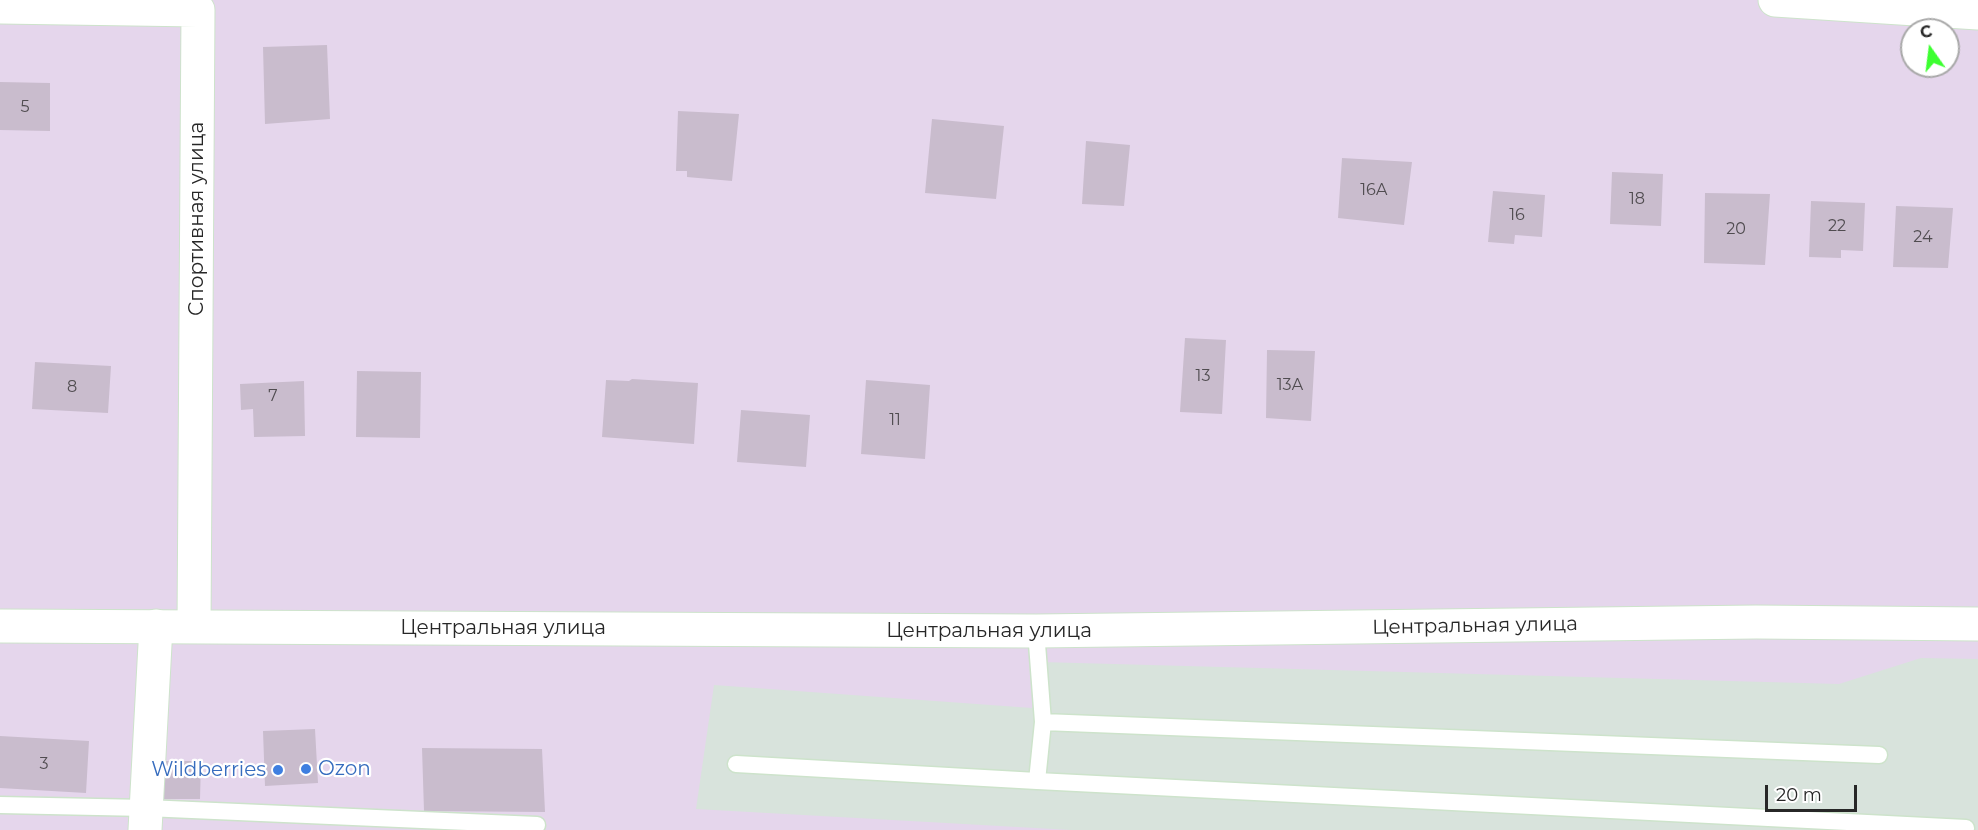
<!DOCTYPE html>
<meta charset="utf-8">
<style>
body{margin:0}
#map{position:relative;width:1978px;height:830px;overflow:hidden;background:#e5d6ec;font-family:Montserrat,sans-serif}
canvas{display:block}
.north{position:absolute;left:1900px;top:18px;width:60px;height:60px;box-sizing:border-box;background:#fff;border:2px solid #a9a9a9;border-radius:50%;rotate:346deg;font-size:16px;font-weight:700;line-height:24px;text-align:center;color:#272727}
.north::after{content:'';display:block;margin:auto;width:21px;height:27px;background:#3cff30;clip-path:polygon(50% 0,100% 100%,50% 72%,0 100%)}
.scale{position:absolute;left:1765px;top:785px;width:92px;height:27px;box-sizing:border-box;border:3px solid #272727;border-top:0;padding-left:8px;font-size:18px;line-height:21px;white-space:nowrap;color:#272727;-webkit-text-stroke:4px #fff;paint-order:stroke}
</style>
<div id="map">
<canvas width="1978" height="830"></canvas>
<div class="north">С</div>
<div class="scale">20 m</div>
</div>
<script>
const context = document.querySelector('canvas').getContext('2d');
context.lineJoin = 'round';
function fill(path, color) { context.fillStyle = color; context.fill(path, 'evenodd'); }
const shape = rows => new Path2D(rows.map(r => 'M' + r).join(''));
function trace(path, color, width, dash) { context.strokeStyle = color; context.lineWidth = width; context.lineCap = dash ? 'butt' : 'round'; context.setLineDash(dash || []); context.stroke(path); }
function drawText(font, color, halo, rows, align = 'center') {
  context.font = font + ' Montserrat,sans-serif'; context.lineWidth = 4.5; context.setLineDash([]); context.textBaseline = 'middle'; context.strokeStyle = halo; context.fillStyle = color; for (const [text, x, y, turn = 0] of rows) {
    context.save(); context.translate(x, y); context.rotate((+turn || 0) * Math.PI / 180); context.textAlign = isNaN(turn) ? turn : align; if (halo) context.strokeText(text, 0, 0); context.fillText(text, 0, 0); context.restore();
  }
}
fill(shape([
 [1921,658,1978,659,1978,830,1071,830,696,809,714,685,1032,708,1041,662,1839,684]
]), '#d8e3dc');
fill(shape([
 [327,45,330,119,265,124,263,47],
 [0,82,50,83,50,131,0,130],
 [678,111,739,114,732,181,687,177,687,171,676,171],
 [932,119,1004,126,996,199,925,193],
 [1086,141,1130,145,1124,206,1082,204],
 [1342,158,1412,162,1404,225,1338,218],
 [1612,172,1663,174,1661,226,1610,224],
 [1493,191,1545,195,1542,237,1515,235,1514,244,1488,242],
 [1705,193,1770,194,1765,265,1704,263],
 [1811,201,1865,203,1863,251,1841,250,1841,258,1809,257],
 [1896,206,1953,208,1948,268,1893,267],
 [1185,338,1226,340,1222,414,1180,412],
 [1267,350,1315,351,1311,421,1266,418],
 [35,362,111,366,108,413,32,409],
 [357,371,421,372,420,438,356,437],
 [632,379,698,383,694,444,602,437,606,380,629,381],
 [866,380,930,385,925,459,861,454],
 [304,381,305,436,254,437,253,409,241,410,240,384],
 [741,410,810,415,806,467,737,462],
 [315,729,318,783,265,786,263,731],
 [0,736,89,741,86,793,0,788],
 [422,748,542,749,545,812,424,811],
 [162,761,201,761,200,799,161,799]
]), '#c9bccd');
const service = shape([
 [1043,722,1879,755],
 [736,764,1037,781,1043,722,1036,631],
 [1037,781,1966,828],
 [0,805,146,808,537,825]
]);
const minor = shape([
 [1775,0,1978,13],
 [0,7,198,10,194,626],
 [145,830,156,626]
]);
const tertiary = shape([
 [0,626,1036,631,1756,622,1978,624]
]);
trace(service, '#cde3cb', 19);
trace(minor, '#cde3cb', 35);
trace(tertiary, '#cde3cb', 35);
trace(service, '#fff', 16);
trace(minor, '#fff', 33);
trace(tertiary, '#fff', 33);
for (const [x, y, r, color] of [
 [306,769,6,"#3f7fe0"],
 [278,770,6,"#3f7fe0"]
]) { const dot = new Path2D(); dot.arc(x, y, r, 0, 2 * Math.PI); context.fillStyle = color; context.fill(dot); trace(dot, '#fff', 2); }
drawText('16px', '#504c50', null, [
 ["5",25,107],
 ["16А",1374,190],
 ["18",1637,199],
 ["16",1517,215],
 ["22",1837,226],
 ["20",1736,229],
 ["24",1923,237],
 ["13",1203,376],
 ["13А",1290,385],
 ["8",72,387],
 ["7",273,396],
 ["11",895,420],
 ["3",44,764]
]);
drawText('20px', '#272727', '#fff', [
 ["Спортивная улица",197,219,-90],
 ["Центральная улица",1475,626,-1],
 ["Центральная улица",503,628],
 ["Центральная улица",989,631]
]);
drawText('20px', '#366cbe', '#fff', [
 ["Ozon",318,769],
 ["Wildberries",266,770,"right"]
], 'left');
</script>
